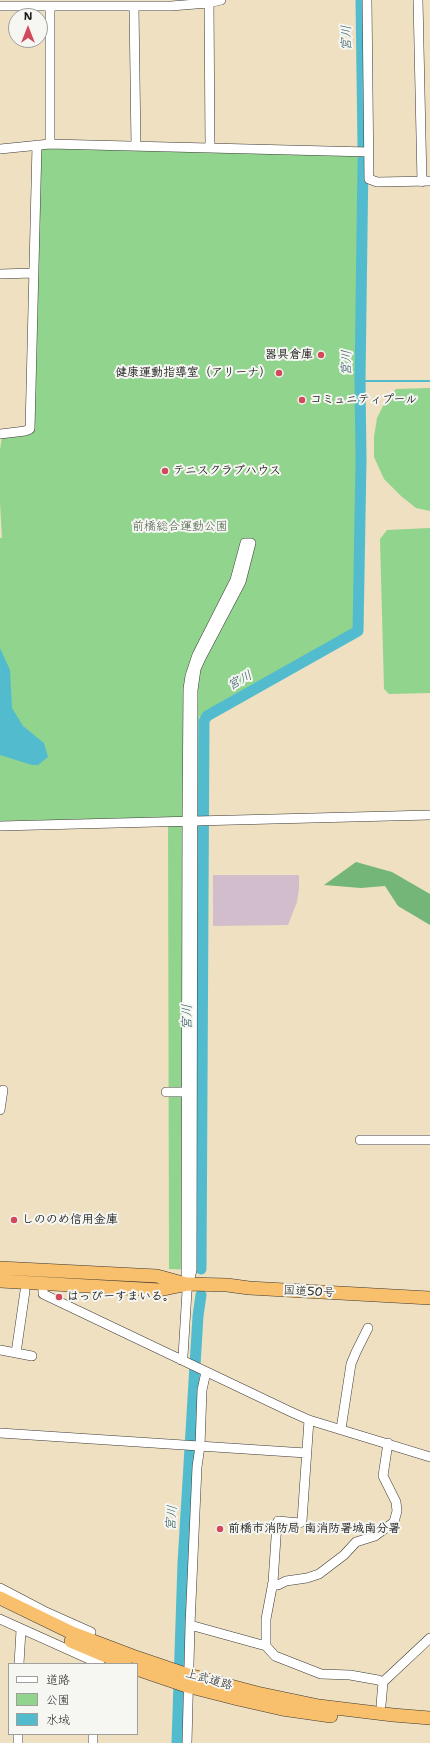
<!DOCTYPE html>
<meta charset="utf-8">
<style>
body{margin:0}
#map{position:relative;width:430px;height:1743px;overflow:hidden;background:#eee0c1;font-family:"Shantell Sans","Klee One",sans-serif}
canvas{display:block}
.legend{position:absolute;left:8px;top:1663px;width:130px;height:72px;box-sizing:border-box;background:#f6f6f2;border:1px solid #9f9f9c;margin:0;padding:5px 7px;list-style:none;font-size:12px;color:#1c1c1c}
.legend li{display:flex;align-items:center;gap:8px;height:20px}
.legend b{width:20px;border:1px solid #9f9f9c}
.north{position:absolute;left:8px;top:8px;width:40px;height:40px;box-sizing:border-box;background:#f6f6f2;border:1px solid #9f9f9c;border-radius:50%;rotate:0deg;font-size:11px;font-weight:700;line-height:16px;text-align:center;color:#1c1c1c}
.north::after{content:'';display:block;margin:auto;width:14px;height:18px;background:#d1495b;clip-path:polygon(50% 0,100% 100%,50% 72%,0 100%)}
</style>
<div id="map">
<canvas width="430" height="1743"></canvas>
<ul class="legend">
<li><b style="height:5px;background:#fff"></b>道路</li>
<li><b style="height:11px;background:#91d48d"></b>公園</li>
<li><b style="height:11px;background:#52bcce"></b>水域</li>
</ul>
<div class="north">N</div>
</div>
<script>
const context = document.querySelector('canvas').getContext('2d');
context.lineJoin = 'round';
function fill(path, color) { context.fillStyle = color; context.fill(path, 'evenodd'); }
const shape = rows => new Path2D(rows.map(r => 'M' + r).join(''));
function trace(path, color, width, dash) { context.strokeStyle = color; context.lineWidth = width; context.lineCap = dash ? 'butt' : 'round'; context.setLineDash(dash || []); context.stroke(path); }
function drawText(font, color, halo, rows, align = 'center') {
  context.font = font + ' "Shantell Sans","Klee One",sans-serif'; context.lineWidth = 4; context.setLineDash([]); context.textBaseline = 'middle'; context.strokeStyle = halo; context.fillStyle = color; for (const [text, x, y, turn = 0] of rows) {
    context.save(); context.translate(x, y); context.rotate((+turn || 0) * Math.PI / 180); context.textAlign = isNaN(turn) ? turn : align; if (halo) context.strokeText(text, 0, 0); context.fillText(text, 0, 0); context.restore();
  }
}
fill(shape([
 [213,875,299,875,299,889,297,902,288,925,213,926]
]), '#d1bdcb');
fill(shape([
 [40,148,358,156,356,368,356,631,199,717,200,818,198,1270,169,1269,168,818,0,821,0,538,2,538,0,503,0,450,2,436,29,433],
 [430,388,430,511,416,508,401,496,384,479,374,457,374,437,377,418,384,404,396,389],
 [430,528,430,693,389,694,384,689,380,539,387,530]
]), '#91d48d');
fill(shape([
 [356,862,392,872,430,894,430,925,398,906,385,886,361,888,324,885]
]), '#74b678');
fill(shape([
 [0,648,10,670,12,708,23,726,44,743,48,757,38,765,32,765,0,755]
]), '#52bcce');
trace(shape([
 [360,381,430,381]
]), '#52bcce', 2);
trace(shape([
 [361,0,363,147],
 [201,1269,204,721,207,716,358,631,361,460,360,381,363,159],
 [177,1743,183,1563,198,1316,201,1295]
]), '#52bcce', 11);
const minor = shape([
 [209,0,210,148],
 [367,0,369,179,377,182,430,181],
 [418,0,422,182],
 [0,6,171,6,208,3,221,0],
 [134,7,136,146],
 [50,144,50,6],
 [0,149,50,144,369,152],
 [0,274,34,273],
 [0,434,25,431,30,429,37,145],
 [0,826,430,815],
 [166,1092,192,1092],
 [0,1110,3,1090],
 [360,1140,430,1140],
 [43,1283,43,1294,289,1411,309,1420,430,1457],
 [0,1350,32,1356],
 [16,1353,25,1291],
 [181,1360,183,1356,187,1291,192,1270,193,690,196,669,201,658,241,582,251,543,245,543,235,580,197,655,190,676,188,689,187,821,186,1274,188,1284],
 [309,1420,302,1521,300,1523,278,1521,277,1523,273,1582,266,1619,266,1646,275,1656,321,1674,350,1675,378,1680,383,1682],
 [341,1429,351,1364,356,1352,368,1328],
 [0,1433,306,1453],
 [272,1585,278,1585,286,1581,307,1578,319,1574,344,1555,356,1542,375,1536,394,1522,397,1511,396,1502,383,1476,388,1443],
 [0,1588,44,1611,91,1632],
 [0,1619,100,1664],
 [190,1625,266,1646],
 [19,1664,21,1630],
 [381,1705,383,1682,430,1638],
 [18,1743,18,1734],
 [93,1743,93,1734],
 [187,1743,190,1625,197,1467,200,1446,202,1390,206,1372]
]);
const highway = shape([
 [0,1268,157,1276,186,1284],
 [0,1281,159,1290,188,1284,227,1285,249,1288,430,1298],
 [0,1598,72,1633,138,1658,185,1674,257,1693,319,1706,393,1715,430,1718],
 [71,1641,125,1664],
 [137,1669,187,1686,238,1699,282,1709,331,1716]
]);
trace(minor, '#3c3935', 10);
trace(highway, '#3c3935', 14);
trace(minor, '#fff', 9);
trace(highway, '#f8bf6c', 13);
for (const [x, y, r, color] of [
 [321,355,4,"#d1495b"],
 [279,373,4,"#d1495b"],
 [302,400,4,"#d1495b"],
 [165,471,4,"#d1495b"],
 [14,1220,4,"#d1495b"],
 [59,1297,4,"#d1495b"],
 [220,1529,4,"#d1495b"]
]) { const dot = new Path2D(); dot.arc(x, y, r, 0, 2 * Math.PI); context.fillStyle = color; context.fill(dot); trace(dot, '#f6f6f2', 1.5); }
drawText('bold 12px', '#1c1c1c', '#f6f6f2', [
 ["器具倉庫",313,355,"right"],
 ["健康運動指導室（アリーナ）",271,373,"right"],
 ["コミュニティプール",310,400],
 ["テニスクラブハウス",173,471],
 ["しののめ信用金庫",22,1220],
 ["はっぴーすまいる。",67,1297],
 ["前橋市消防局 南消防署城南分署",228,1529]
], 'left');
drawText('12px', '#455c44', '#f6f6f2', [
 ["前橋総合運動公園",180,527]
]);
drawText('12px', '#1c1c1c', '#f6f6f2', [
 ["国道50号",309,1292,3],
 ["上武道路",209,1680,16]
]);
drawText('italic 13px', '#325c63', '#f6f6f2', [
 ["宮川",347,38,-91],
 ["宮川",347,363,-89],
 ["宮川",240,681,-29],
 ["宮川",188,1017,-90],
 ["宮川",172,1518,-86]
]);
</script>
